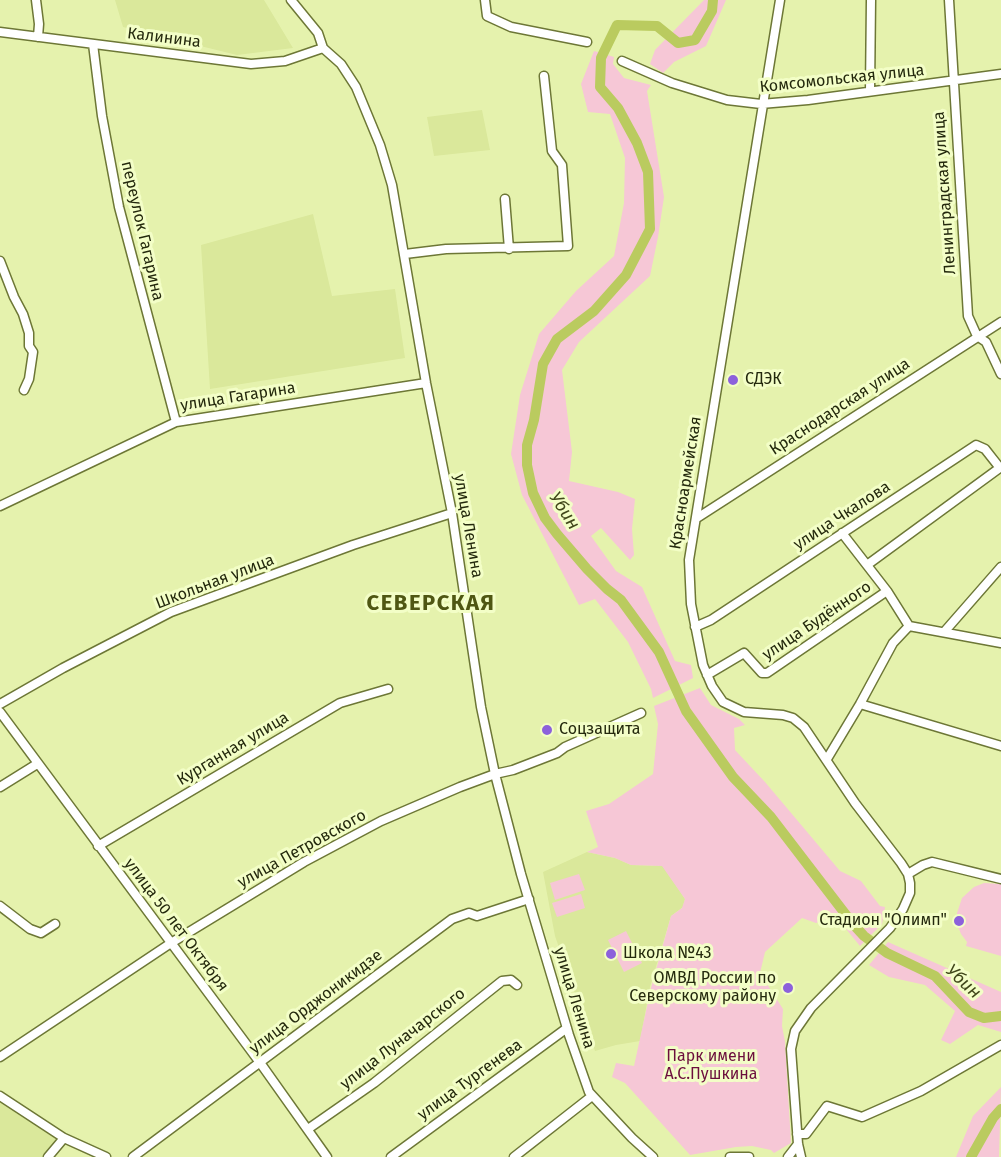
<!DOCTYPE html>
<meta charset="utf-8">
<style>
body{margin:0}
canvas{display:block;background:#e5f2ad}
</style>
<canvas width="1001" height="1157"></canvas>
<script>
const context = document.querySelector('canvas').getContext('2d');
context.lineJoin = 'round';
function fill(path, color) { context.fillStyle = color; context.fill(path, 'evenodd'); }
const shape = rows => new Path2D(rows.map(r => 'M' + r).join(''));
function trace(path, color, width, dash) { context.strokeStyle = color; context.lineWidth = width; context.lineCap = dash ? 'butt' : 'round'; context.setLineDash(dash || []); context.stroke(path); }
function drawText(font, color, halo, rows, align = 'center') {
  context.font = font + ' "Fira Sans",sans-serif'; context.lineWidth = 6; context.setLineDash([]); context.textBaseline = 'middle'; context.strokeStyle = halo; context.fillStyle = color; for (const [text, x, y, turn = 0] of rows) {
    context.save(); context.translate(x, y); context.rotate((+turn || 0) * Math.PI / 180); context.textAlign = isNaN(turn) ? turn : align; if (halo) context.strokeText(text, 0, 0); context.fillText(text, 0, 0); context.restore();
  }
}
fill(shape([
 [115,0,264,0,293,48,237,55,123,27],
 [482,110,490,150,434,156,427,117],
 [313,214,332,296,395,289,405,358,210,389,201,245],
 [587,852,615,858,631,865,663,866,685,899,683,907,671,916,650,987,640,1041,616,1045,595,1051,555,936,543,872],
 [0,1100,55,1136,57,1142,44,1157,0,1157]
]), '#dae89b');
fill(shape([
 [704,0,726,0,706,46,674,62,663,73,650,64,655,50],
 [594,51,614,57,613,64,624,78,651,85,647,91,664,197,658,237,650,276,579,342,562,370,572,452,569,481,618,492,635,499,632,529,634,555,630,560,601,528,591,536,616,571,642,587,675,661,691,665,693,678,653,698,651,689,628,642,595,599,579,605,522,495,511,454,520,395,539,334,576,291,614,256,624,203,625,158,610,114,588,112,581,84],
 [700,688,711,705,739,719,745,725,734,728,735,750,765,782,840,871,861,881,880,906,885,907,882,924,860,946,842,924,832,918,816,923,802,918,765,952,760,973,783,1009,782,1026,785,1042,791,1143,774,1153,771,1150,752,1146,736,1147,690,1155,625,1083,612,1077,616,1063,634,1066,651,988,671,916,682,908,685,899,662,866,631,865,615,858,587,852,598,847,586,811,609,804,653,774,658,724,654,706],
 [579,874,585,890,555,900,550,883],
 [984,883,1001,884,1001,956,966,946,967,942,961,934,957,924,957,913,962,898,974,887],
 [581,894,585,908,557,917,552,903],
 [626,931,642,963,624,972,608,940],
 [888,942,1001,992,1001,1032,978,1025,950,1044,941,1040,955,1011,925,985,889,977,869,965],
 [1001,1087,999,1157,956,1157,973,1116]
]), '#f6c7d6');
trace(shape([
 [713,0,712,11,695,40,678,43,657,26,617,25,601,58,600,87,618,108,637,143,648,172,650,229,626,275,594,311,557,339,543,364,534,420,527,445,527,465,533,493,545,518,557,534,587,569,607,589,621,600,659,652,686,711,733,777,771,817,853,924,864,936,887,953,935,976,969,1012,984,1018,1001,1016],
 [971,1157,993,1118,1001,1109]
]), '#bacb5f', 10);
const minor = shape([
 [36,0,39,24,38,37],
 [291,0,318,33,323,48,341,64,356,87,380,145,392,185,426,383,452,513,481,707,495,774,521,874,569,1035,589,1092,632,1138,653,1157],
 [485,0,487,16,511,27,587,42],
 [780,0,689,560,691,604,703,665,712,686,723,702,744,712,783,715,793,718,804,727,855,803,901,863,908,874,910,883,910,893,903,909,890,928,811,1008,795,1031,791,1049,798,1144,801,1157],
 [949,0,968,316,977,336,986,342,1001,374],
 [0,32,251,64,285,61,323,48],
 [93,44,102,116,119,207,176,422],
 [622,61,672,83,727,100,761,104,808,100,1001,74],
 [870,91,871,0],
 [505,199,509,249],
 [405,254,446,249,568,246,562,165,552,151,544,76],
 [0,261,14,297,23,314,29,333,29,346,33,352,29,379,24,390],
 [0,506,176,422,426,383],
 [697,518,1001,322],
 [842,533,887,591,909,626],
 [867,565,1001,467],
 [695,627,711,620,976,445,985,449,1000,468],
 [945,631,1001,567],
 [707,675,744,653,762,673,767,673,887,591],
 [0,704,63,668,171,612,353,545,452,513],
 [860,704,1001,746],
 [0,712,261,1064,327,1157],
 [827,759,860,704,893,643,909,626,1001,643],
 [0,787,37,764],
 [98,846,340,703,388,689],
 [908,874,923,865,932,862,1001,879],
 [0,906,30,929,41,933,55,924],
 [0,1057,171,943,304,862,381,821,460,787,495,774,513,770,557,753,565,747,641,713],
 [0,1096,64,1138,106,1157],
 [308,1129,374,1083,502,981,511,980,517,985],
 [797,1134,806,1134,827,1106,862,1117,921,1091,1001,1045],
 [48,1157,64,1138],
 [133,1157,452,919,469,913,477,916,529,899],
 [391,1157,567,1028],
 [514,1157,592,1096],
 [730,1157,749,1157],
 [788,1157,798,1144]
]);
trace(minor, '#6d7736', 11);
trace(minor, '#fff', 8);
for (const [x, y, r, color] of [
 [733,380,6,"#8c61db"],
 [547,730,6,"#8c61db"],
 [959,921,6,"#8c61db"],
 [611,954,6,"#8c61db"],
 [788,988,6,"#8c61db"]
]) { const dot = new Path2D(); dot.arc(x, y, r, 0, 2 * Math.PI); context.fillStyle = color; context.fill(dot); trace(dot, '#f3fec7', 2); }
drawText('16px', '#24290d', '#f3fec7', [
 ["Калинина",164,38,7],
 ["Комсомольская улица",842,79,-6],
 ["Ленинградская улица",945,193,-94],
 ["переулок Гагарина",142,231,77],
 ["улица Гагарина",238,397,-9],
 ["Краснодарская улица",840,407,-33],
 ["Красноармейская",686,483,-81],
 ["улица Чкалова",842,516,-33],
 ["улица Ленина",468,526,80],
 ["Школьная улица",215,582,-21],
 ["улица Будённого",817,621,-34],
 ["Курганная улица",233,749,-31],
 ["улица Петровского",302,849,-29],
 ["улица 50 лет Октября",176,925,53],
 ["улица Ленина",574,998,73],
 ["улица Орджоникидзе",316,1002,-37],
 ["улица Луначарского",403,1039,-38],
 ["улица Тургенева",470,1080,-36]
]);
drawText('16px', '#24290d', '#f3fec7', [
 ["СДЭК",745,380],
 ["Соцзащита",559,730],
 ["Стадион \"Олимп\"",947,921,"right"],
 ["Школа №43",623,954],
 ["ОМВД России по",776,979,"right"],
 ["Северскому району",776,997,"right"]
], 'left');
drawText('16px', '#6c0e3d', '#f3fec7', [
 ["Парк имени",711,1057],
 ["А.С.Пушкина",711,1075]
]);
drawText('italic 18px', '#41471b', '#f3fec7', [
 ["Убин",564,511,57],
 ["Убин",963,982,43]
]);
context.letterSpacing = '1.5px';
drawText('bold 22px', '#4f5713', '#f3fec7', [
 ["СЕВЕРСКАЯ",431,604]
]);
context.letterSpacing = '0px';
</script>
